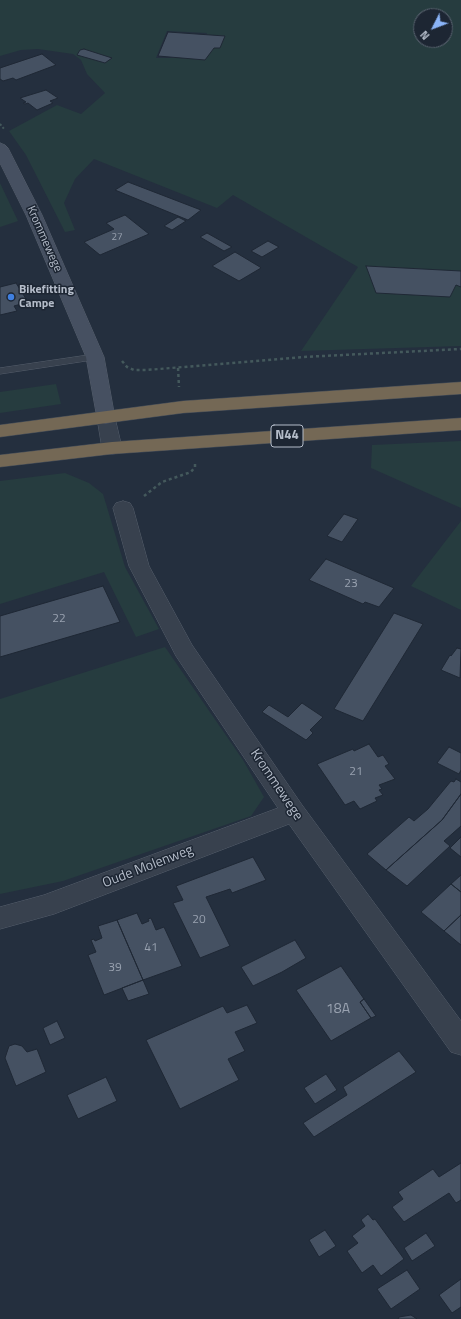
<!DOCTYPE html>
<style>
body{margin:0}
#map{position:relative;width:461px;height:1319px;overflow:hidden;background:#242f3e;font-family:"Titillium Web",sans-serif}
canvas{display:block}
.north{position:absolute;left:413px;top:8px;width:40px;height:40px;box-sizing:border-box;background:#1d2633;border:1px solid #59626f;border-radius:50%;rotate:228deg;font-size:11px;font-weight:700;line-height:16px;text-align:center;color:#b4bcc9}
.north::after{content:'';display:block;margin:auto;width:14px;height:18px;background:#8ab4f8;clip-path:polygon(50% 0,100% 100%,50% 72%,0 100%)}
</style>
<div id="map">
<canvas width="461" height="1319"></canvas>
<div class="north">N</div>
</div>
<script>
const context = document.querySelector('canvas').getContext('2d');
context.lineJoin = 'round';
function fill(path, color) { context.fillStyle = color; context.fill(path, 'evenodd'); }
const shape = rows => new Path2D(rows.map(r => 'M' + r).join(''));
function trace(path, color, width, dash) { context.strokeStyle = color; context.lineWidth = width; context.lineCap = dash ? 'butt' : 'round'; context.setLineDash(dash || []); context.stroke(path); }
function drawText(font, color, halo, rows, align = 'center') {
  context.font = font + ' "Titillium Web",sans-serif'; context.lineWidth = 3; context.setLineDash([]); context.textBaseline = 'middle'; context.strokeStyle = halo; context.fillStyle = color; for (const [text, x, y, turn = 0] of rows) {
    context.save(); context.translate(x, y); context.rotate((+turn || 0) * Math.PI / 180); context.textAlign = isNaN(turn) ? turn : align; if (halo) context.strokeText(text, 0, 0); context.fillText(text, 0, 0); context.restore();
  }
}
fill(shape([
 [0,0,461,0,461,346,301,351,358,267,233,195,217,208,94,159,75,179,64,203,75,230,65,232,26,155,9,131,57,105,81,114,105,93,87,74,81,60,73,54,38,49,21,50,0,56],
 [421,16,445,16,445,40,421,40],
 [167,31,207,33,198,58,156,58],
 [0,183,18,221,0,227],
 [56,384,61,404,0,413,0,392],
 [461,441,461,508,371,468,372,445],
 [65,473,89,483,103,494,125,567,159,629,136,637,104,572,0,604,0,481],
 [461,521,461,610,411,586],
 [165,647,243,760,264,797,251,816,63,881,0,894,0,699]
]), '#263c3f');
const building = shape([
 [168,32,225,36,220,48,214,48,205,60,158,56,168,32],
 [84,49,112,58,105,63,77,55,80,50,84,49],
 [42,54,56,65,16,80,13,78,3,81,0,79,0,68,42,54],
 [46,90,58,98,50,101,53,103,37,110,28,103,25,104,23,103,26,102,20,98,46,90],
 [128,182,201,210,188,220,115,190,128,182],
 [125,215,149,234,100,255,84,242,114,229,106,223,125,215],
 [178,217,186,221,172,230,164,226,178,217],
 [207,233,232,247,224,251,200,237,207,233],
 [268,241,279,247,262,257,251,251,268,241],
 [235,252,260,267,261,268,239,281,212,266,235,252],
 [366,266,461,271,461,287,456,285,450,297,376,293,366,266],
 [16,283,28,302,14,306,17,311,0,315,0,287,16,283],
 [344,514,358,519,342,542,327,536,344,514],
 [326,559,394,588,379,607,365,602,363,604,309,580,326,559],
 [103,586,120,622,0,657,0,616,103,586],
 [394,613,423,624,363,721,334,709,394,613],
 [457,648,461,649,460,678,441,670,450,655,451,656,457,648],
 [302,703,323,717,310,730,313,733,306,740,262,712,269,705,288,717,302,703],
 [369,744,378,757,383,755,389,764,385,766,395,779,379,785,382,789,379,790,383,795,375,798,377,801,360,809,354,801,345,805,317,764,353,749,354,751,369,744],
 [449,747,461,753,461,770,459,774,437,763,449,747],
 [456,779,461,782,461,794,442,820,386,870,367,854,409,817,414,821,428,809,451,781,454,782,456,779],
 [461,794,461,826,444,841,450,846,407,886,386,870,442,820,461,794],
 [461,837,461,857,450,848,461,837],
 [253,857,266,880,232,893,230,889,206,897,230,946,200,958,173,903,183,900,176,886,253,857],
 [461,875,461,892,451,884,461,875],
 [451,884,461,892,461,915,444,931,421,912,451,884],
 [137,913,142,924,149,921,148,919,151,918,156,930,164,927,182,966,143,980,117,920,137,913],
 [461,915,461,945,444,931,461,915],
 [117,920,143,980,104,995,88,955,96,952,91,940,94,939,95,941,102,938,98,926,117,920],
 [295,940,306,958,282,972,253,986,241,967,295,940],
 [341,966,364,999,360,1002,371,1018,331,1041,296,990,341,966],
 [143,980,149,994,128,1001,122,988,143,980],
 [364,999,376,1016,371,1018,360,1002,364,999],
 [247,1005,257,1023,235,1032,245,1051,228,1059,239,1080,180,1109,146,1040,223,1006,227,1013,247,1005],
 [57,1021,65,1038,50,1045,43,1028,57,1021],
 [15,1044,22,1046,27,1052,37,1049,46,1072,16,1086,5,1058,9,1046,15,1044],
 [399,1051,416,1072,314,1137,303,1123,347,1095,343,1087,399,1051],
 [326,1074,337,1090,315,1104,304,1088,326,1074],
 [106,1077,117,1101,78,1119,67,1095,106,1077],
 [461,1163,461,1200,456,1203,449,1193,404,1222,392,1207,403,1199,398,1192,433,1169,439,1177,461,1163],
 [368,1214,373,1220,375,1219,404,1259,381,1276,373,1265,362,1273,347,1251,358,1243,352,1236,365,1226,361,1220,368,1214],
 [325,1230,336,1246,319,1257,309,1240,325,1230],
 [426,1233,435,1246,412,1261,404,1248,426,1233],
 [407,1270,420,1289,391,1309,377,1289,407,1270],
 [461,1279,461,1307,452,1313,439,1295,461,1279],
 [411,1315,417,1319,398,1319,399,1317,411,1315]
]);
fill(building, '#455162');
trace(building, '#1f2835', 1);
const lane = shape([
 [95,354,99,355,100,357,99,359,0,374,0,368,95,354]
]);
const street = shape([
 [106,412,113,414,115,418,122,448,119,453,112,454,105,453,102,448,97,418,99,414,106,412],
 [123,501,130,503,133,508,149,566,192,645,302,805,461,1021,461,1055,451,1052,289,824,54,914,0,929,0,907,44,895,278,808,176,656,129,566,113,508,116,503,123,501]
]);
const secondary = shape([
 [0,143,5,145,8,148,42,215,104,357,115,418,113,422,106,424,99,422,97,418,86,357,26,215,0,163,0,143]
]);
const highway = shape([
 [461,382,461,394,183,413,0,437,0,425,183,401,461,382],
 [461,418,461,430,112,454,0,467,0,455,112,442,461,418]
]);
trace(lane, '#565f6c', 1);
trace(street, '#565f6c', 1);
trace(secondary, '#565f6c', 1);
trace(highway, '#434c59', 1);
trace(shape([
 [0,124,5,130]
]), '#44595c', 2, [2, 2]);
trace(shape([
 [122,361,127,367,134,370,147,370,303,357,461,349],
 [178,368,179,387],
 [144,496,162,482,191,472,195,467,195,462]
]), '#44595c', 2.5, [3, 3]);
fill(lane, '#38414e');
fill(street, '#38414e');
fill(secondary, '#465061');
fill(highway, '#746855');
for (const [x, y, r, color] of [
 [11,297,4,"#3f7fe0"]
]) { const dot = new Path2D(); dot.arc(x, y, r, 0, 2 * Math.PI); context.fillStyle = color; context.fill(dot); trace(dot, '#1d2633', 1.5); }
drawText('10px', '#98a1af', null, [
 ["27",117,238]
]);
drawText('12px', '#b4bcc9', '#1d2633', [
 ["Krommewege",44,239,66]
]);
drawText('bold 12px', '#b4bcc9', '#1d2633', [
 ["Bikefitting",19,290],
 ["Campe",19,304]
], 'left');
drawText('12px', '#98a1af', null, [
 ["23",351,584],
 ["22",59,619],
 ["21",356,772],
 ["20",199,920],
 ["41",151,948],
 ["39",115,968]
]);
for (const [x, y, w] of [
 [287,436,32]
]) { const box = new Path2D(); box.roundRect(x - w / 2, y - 11, w, 22, 3); context.fillStyle = '#1d2633'; context.fill(box); trace(box, '#b4bcc9', 1); }
drawText('bold 13px', '#b4bcc9', null, [
 ["N44",287,436]
]);
drawText('14px', '#b4bcc9', '#1d2633', [
 ["Krommewege",276,785,56],
 ["Oude Molenweg",148,867,-21]
]);
drawText('14px', '#98a1af', null, [
 ["18A",338,1010]
]);
</script>
